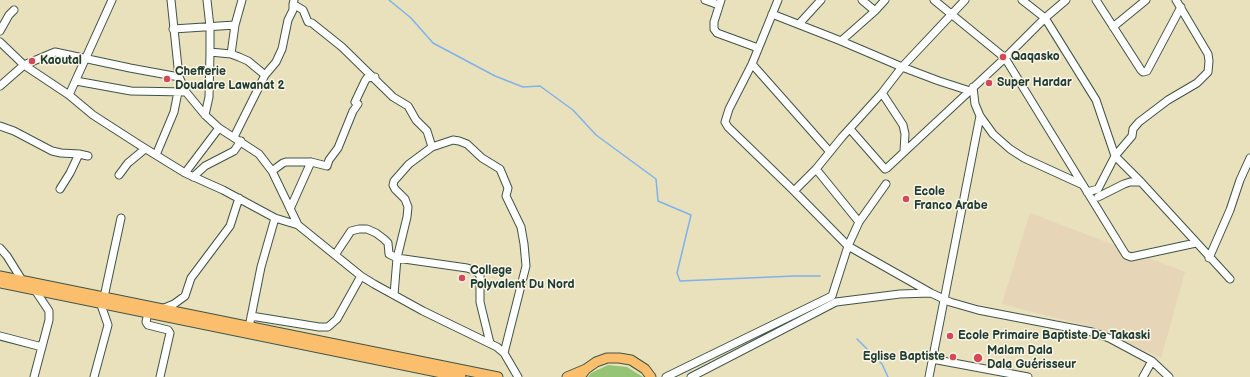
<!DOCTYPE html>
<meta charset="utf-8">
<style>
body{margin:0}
canvas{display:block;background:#e9e0bc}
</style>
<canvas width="1250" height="377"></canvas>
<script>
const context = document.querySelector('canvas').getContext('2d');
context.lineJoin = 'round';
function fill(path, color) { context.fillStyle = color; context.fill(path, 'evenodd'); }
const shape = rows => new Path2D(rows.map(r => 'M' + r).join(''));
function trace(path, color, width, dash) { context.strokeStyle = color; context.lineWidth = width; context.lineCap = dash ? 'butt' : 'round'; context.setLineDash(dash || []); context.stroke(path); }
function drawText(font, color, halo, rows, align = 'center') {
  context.font = font + ' "Balsamiq Sans",sans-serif'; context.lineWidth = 3; context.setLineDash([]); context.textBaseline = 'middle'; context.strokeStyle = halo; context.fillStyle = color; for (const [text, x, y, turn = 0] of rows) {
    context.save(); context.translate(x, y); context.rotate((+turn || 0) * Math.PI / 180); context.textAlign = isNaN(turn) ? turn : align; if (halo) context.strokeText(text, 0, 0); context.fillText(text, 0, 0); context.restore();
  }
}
fill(shape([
 [1030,213,1185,272,1161,358,1095,328,1002,304]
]), '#e6d5b7');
fill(shape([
 [608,365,627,367,643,377,588,377,591,373]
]), '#95c574');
trace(shape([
 [389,0,411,18,433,43,495,76,523,87,540,86,573,110,596,135,656,179,658,201,691,215,677,273,680,281,794,276,820,276],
 [857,339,882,364,888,377]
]), '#7eb3ec', 1.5);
const minor = shape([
 [171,0,179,77,186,92,205,115,219,128,259,154,272,171,298,225],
 [294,0,293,4,303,10,308,22,312,23,342,47,393,97,408,106,416,120,427,131,432,147],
 [705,0,719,5],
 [721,0,714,22,714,29,717,33,758,48],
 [778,0,752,64,729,109,725,122,728,127,794,191,848,246,931,293,950,302,978,310,1092,332,1109,338,1152,361,1169,377],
 [862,0,875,11],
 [934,0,1005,58,1126,255,1131,257,1196,243],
 [1022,0,1045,18,1096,100,1115,156,1098,189,1087,192],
 [1096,0,1141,70,1143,72,1147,71,1181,7],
 [1176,0,1208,54,1209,61,1208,72,1197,83,1168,100,1139,122,1133,129,1132,136,1115,156,1141,182,1230,279],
 [772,14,841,41,902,67,939,81,970,91],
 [799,24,821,0],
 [1113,27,1146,0],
 [173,29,235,25],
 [0,31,9,15,14,10],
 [841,41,875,11,885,0],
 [0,42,24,65,69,95,93,115,138,144,185,173,223,190,275,218,298,225,335,255,361,276,374,284,423,311,497,347,504,353,518,377],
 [210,52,231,54,239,57,248,61,265,75],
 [231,54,235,25,242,0],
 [752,64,830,152],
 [76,81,131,91,186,92],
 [0,86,24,65,55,52,130,68,179,77],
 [973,87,975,104,980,116,993,134,1010,149,1024,158,1083,185],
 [882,93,903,125,905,134,904,151],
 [69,95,112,0],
 [205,115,209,97,210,52,210,27,207,0],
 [0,126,14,131,52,151,61,153,79,154,88,156],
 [850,129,885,169,887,168,1005,58,1045,18,1066,0],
 [234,137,265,75,276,62,282,49,288,20,293,10,293,4],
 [156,155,174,112,178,92],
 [272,171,283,163,286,162,311,162,327,166,329,160,338,148,353,111,358,104,355,102,365,81,367,78,375,77],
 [185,173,219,128],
 [119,175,128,163,145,149],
 [193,177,205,166,234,151,241,141],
 [60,189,70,173,79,154],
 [794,191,816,169],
 [1098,197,1124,184,1130,182,1141,182],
 [290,209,311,162],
 [859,222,816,169,842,137,882,93,902,67,965,0],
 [0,248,7,256,22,280],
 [335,255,351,231,359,229,367,229,376,233,384,239,388,243,389,254,397,258,467,268,476,271,480,275,480,302,490,343],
 [1209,258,1230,210,1240,180,1250,158],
 [394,295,397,258,407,217,408,207,405,199,395,189,393,185,394,181,409,164,432,147,453,140,459,141,467,144,482,158,500,169,508,188,506,196,521,227,524,244,526,266,504,353],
 [104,297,121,218],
 [162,309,174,304,185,296,191,278,230,226,239,198],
 [148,313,146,322,148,325,168,330,170,333,160,377],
 [251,316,319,327,328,327,337,319,361,276],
 [249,327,261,267,275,218],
 [0,336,42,347],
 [932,359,1028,377],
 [34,377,49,320,49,311,35,290],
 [94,377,108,325,101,305],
 [666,377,832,296,848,246,859,222,886,184],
 [691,377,836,302,900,294,930,293],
 [929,377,980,116],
 [1143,377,1152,361]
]);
const major = shape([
 [0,276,498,377],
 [0,283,461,377],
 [567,377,586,369],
 [580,377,586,369,596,362,607,358,619,358,631,360,645,369,651,377]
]);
trace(minor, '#3d5548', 9);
trace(major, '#3d5548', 11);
trace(minor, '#fff', 7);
trace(major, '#fabe6d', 9);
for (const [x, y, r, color] of [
 [1003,57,4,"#d1495b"],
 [32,61,4,"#d1495b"],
 [167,79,4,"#d1495b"],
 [989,83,4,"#d1495b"],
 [906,199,4,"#d1495b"],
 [462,278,4,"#d1495b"],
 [950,336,4,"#d1495b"],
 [953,357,4,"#d1495b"],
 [978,358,5,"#d1495b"]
]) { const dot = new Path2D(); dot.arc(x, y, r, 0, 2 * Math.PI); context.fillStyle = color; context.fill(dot); trace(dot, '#fcf5e5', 1.5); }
drawText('bold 12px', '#1f3d34', '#fcf5e5', [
 ["Qaqasko",1011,57],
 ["Kaoutal",40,61],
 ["Chefferie",175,72],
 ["Doualare Lawanat 2",175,86],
 ["Super Hardar",997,83],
 ["Ecole",914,192],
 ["Franco Arabe",914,206],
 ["College",470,271],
 ["Polyvalent Du Nord",470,285],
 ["Ecole Primaire Baptiste De Takaski",958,336],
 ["Malam Dala",987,351],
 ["Dala Guérisseur",987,365],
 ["Eglise Baptiste",945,357,"right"]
], 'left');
</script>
